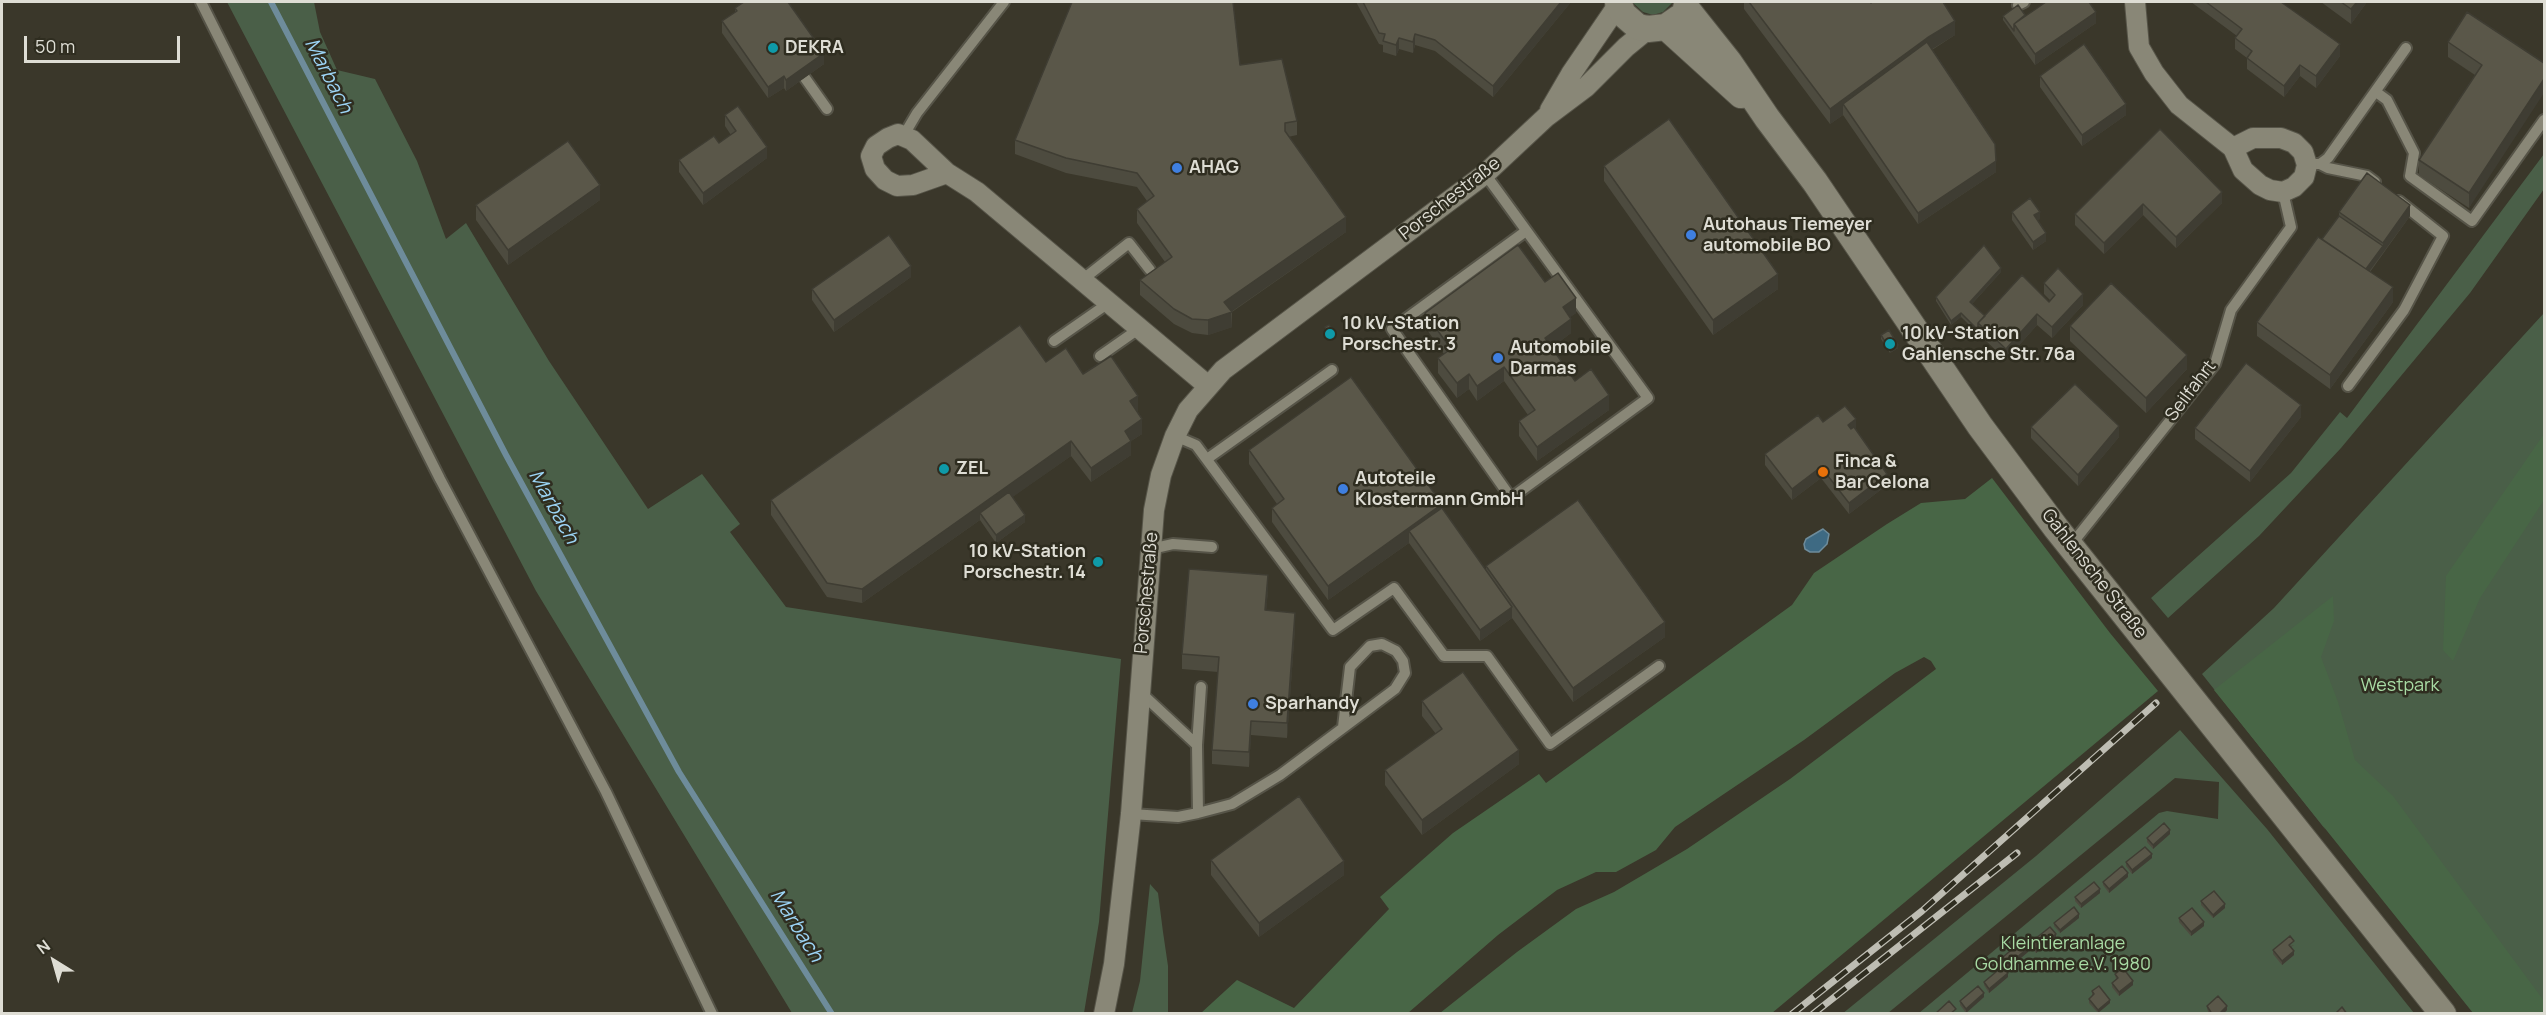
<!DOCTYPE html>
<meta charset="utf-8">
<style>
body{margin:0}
#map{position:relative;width:2546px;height:1015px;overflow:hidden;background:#3a372a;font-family:Manrope,sans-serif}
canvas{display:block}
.frame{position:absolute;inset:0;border:3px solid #deddd4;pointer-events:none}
.north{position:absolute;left:24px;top:931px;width:60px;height:60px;-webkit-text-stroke:4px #2f2d20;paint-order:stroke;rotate:323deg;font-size:16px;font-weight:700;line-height:24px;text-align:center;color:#deddd4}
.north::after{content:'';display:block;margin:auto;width:21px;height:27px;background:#deddd4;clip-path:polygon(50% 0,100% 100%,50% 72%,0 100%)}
.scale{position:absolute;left:24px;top:36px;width:156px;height:27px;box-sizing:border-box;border:3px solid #deddd4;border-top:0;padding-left:8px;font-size:18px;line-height:21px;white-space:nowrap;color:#deddd4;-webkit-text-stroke:4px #2f2d20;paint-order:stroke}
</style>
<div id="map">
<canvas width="2546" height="1015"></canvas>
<div class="frame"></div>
<div class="north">N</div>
<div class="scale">50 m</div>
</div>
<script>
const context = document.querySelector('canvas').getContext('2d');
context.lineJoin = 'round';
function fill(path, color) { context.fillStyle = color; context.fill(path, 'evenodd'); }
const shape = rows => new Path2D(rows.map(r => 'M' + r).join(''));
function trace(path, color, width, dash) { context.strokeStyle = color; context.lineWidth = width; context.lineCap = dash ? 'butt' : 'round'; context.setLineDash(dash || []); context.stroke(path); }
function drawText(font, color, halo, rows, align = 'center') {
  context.font = font + ' Manrope,sans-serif'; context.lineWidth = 5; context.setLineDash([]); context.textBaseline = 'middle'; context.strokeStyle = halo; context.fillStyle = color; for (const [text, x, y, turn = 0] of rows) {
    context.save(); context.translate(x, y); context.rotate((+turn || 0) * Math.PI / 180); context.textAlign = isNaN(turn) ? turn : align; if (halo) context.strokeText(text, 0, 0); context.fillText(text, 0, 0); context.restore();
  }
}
fill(shape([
 [227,2,314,2,320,32,337,70,375,79,417,161,446,239,466,223,549,361,648,509,702,474,740,524,730,532,786,607,1121,659,1099,922,1084,1013,792,1013,536,591],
 [1632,2,1673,2,1663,12,1653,15,1643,12],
 [2544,154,2544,189,2470,293,2341,448,2259,536,2168,618,2151,598,2291,473,2340,412,2347,418],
 [2544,313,2544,1013,2313,803,2325,829,2202,674,2274,608],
 [2180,730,2267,829,2414,1013,1919,1013,2159,813,2167,811,2218,819,2219,782,2175,778,1888,1013,1842,1014,2036,856],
 [1150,884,1158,893,1163,932,1168,966,1168,1013,1132,1013,1140,981]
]), '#4a5f48');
fill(shape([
 [2544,434,2544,500,2480,598,2453,661,2443,650,2446,576],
 [1992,478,2110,633,2158,691,1772,1013,1440,1013,1517,952,1576,909,1614,892,1687,849,1790,779,1936,669,1931,661,1924,657,1895,673,1804,740,1675,827,1656,850,1616,872,1596,872,1557,890,1498,935,1408,1013,1201,1013,1237,980,1294,1008,1389,909,1380,897,1453,833,1539,774,1546,783,1792,605,1814,573,1887,524,1921,503,1965,499],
 [2333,596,2334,621,2321,657,2338,702,2355,760,2393,796,2544,1001,2544,1013,2473,1013,2214,690]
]), '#486646');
const water = shape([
 [1823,529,1829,534,1827,544,1819,552,1810,552,1805,549,1804,544,1806,539,1823,529]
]);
fill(water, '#3e6a83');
trace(water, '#6e8c9b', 1.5);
trace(shape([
 [271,2,506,455,679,772,832,1014]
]), '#6e8c9b', 6);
const service = shape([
 [201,2,440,479,606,792,712,1014],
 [2018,5,2024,2],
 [805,78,827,109],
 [2376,92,2387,100,2414,153,2410,176,2472,221,2544,120],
 [904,135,917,113,1004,2],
 [2316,164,2320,164,2328,158,2406,48],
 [2320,164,2328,168,2367,176,2375,182],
 [1485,174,1499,193,1648,398,1511,498,1392,329,1526,231],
 [1082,280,1129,243,1150,270],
 [1054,341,1110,302],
 [1100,356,1140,328],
 [2348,386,2404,310,2443,236,2399,201],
 [1175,436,1196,445,1333,630,1394,588,1444,656,1487,656,1550,744,1659,666],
 [1207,459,1332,370],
 [2071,545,2215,364,2231,310,2291,227,2283,192],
 [1151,549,1173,544,1212,547],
 [1139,691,1197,745,1201,687],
 [1197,745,1198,813],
 [1131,814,1178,817,1198,813,1232,804,1280,775,1395,689,1405,673,1403,661,1396,651,1382,644,1370,646,1350,667,1343,727]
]);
const minor = shape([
 [2135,2,2139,47,2154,73,2179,105,2233,148,2243,170,2260,185,2270,190,2283,192,2294,187,2304,177,2307,165,2303,152,2294,143,2281,138,2253,138,2233,148],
 [1550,110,1571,74,1618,5],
 [947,173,913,185,897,186,885,180,875,169,871,156,876,146,888,138,898,134,912,140,947,173,977,192,1207,385],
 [1104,1014,1114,964,1131,814,1154,510,1161,475,1175,436,1188,410,1223,370,1485,174,1546,117,1586,87,1626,47,1648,29]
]);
const tertiary = shape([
 [1618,2,1623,14,1638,27,1648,29,1666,27,1679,18],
 [1686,8,1729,62,1767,118,1815,182,1980,426,2056,528,2443,1014],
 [1666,27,1741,95]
]);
trace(service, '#565448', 14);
trace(minor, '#565448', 22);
trace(tertiary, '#565448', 28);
trace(service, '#898777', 10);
trace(minor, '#898777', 20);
trace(tertiary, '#898777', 26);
const rail = shape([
 [1792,1014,1922,911,2156,703],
 [1813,1014,2017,853]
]);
trace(rail, '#bebdb3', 7);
trace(rail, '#2f2d20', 4.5, [14]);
fill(shape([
 [1356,2,1571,2,1493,97,1435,51,1415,45,1413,53,1399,49,1396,56,1383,52,1383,45,1379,44],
 [1744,2,1870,2,1955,35,1932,50,1996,172,1918,224,1843,115,1830,124,1744,9],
 [2191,2,2281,2,2340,56,2316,88,2300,76,2284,97,2247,69,2247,58,2235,49,2235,38,2237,36],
 [2321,2,2367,2,2351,24],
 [735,8,824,64,786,91,784,88,768,98,722,33,722,21,735,12],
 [2025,15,2096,23,2035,65,2003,20,2003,16],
 [2448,42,2544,63,2469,208,2419,175,2419,160,2475,75,2448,57],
 [1240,65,1297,121,1297,135,1288,137,1346,232,1232,312,1232,327,1208,335,1192,333,1174,324,1140,295,1140,280,1165,262,1137,223,1137,209,1147,201,1137,187,1066,173,1015,154,1015,140],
 [2040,76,2126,115,2082,146,2040,87],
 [725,115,767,158,703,205,679,172,679,160,719,143,731,135,725,126],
 [2160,129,2222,203,2176,248,2143,215,2104,254,2075,225,2075,214],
 [1604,166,1778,289,1713,335,1604,181],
 [600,200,508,265,476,220,476,205],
 [2012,212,2040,219,2037,220,2046,241,2033,250,2012,220],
 [2339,212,2410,216,2370,272,2393,302,2330,389,2257,336,2257,322,2322,239,2339,216],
 [2001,272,1972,304,1985,316,2049,302,2051,301,2044,294,2044,283,2083,305,2052,338,2037,325,2006,360,1961,317,1951,325,1936,301,1936,297],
 [911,277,834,332,812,300,812,289],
 [1545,282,1576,313,1570,317,1571,333,1551,348,1575,381,1609,410,1537,461,1519,436,1519,421,1528,415,1504,381,1477,401,1469,389,1457,398,1438,373,1438,358,1444,354,1425,327,1425,313],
 [2070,326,2187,369,2146,413,2070,341],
 [1325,327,1335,337,1331,339,1325,331],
 [1881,335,1898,348,1890,353,1881,339],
 [1046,362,1083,374,1138,410,1137,411,1142,434,1131,441,1131,455,1091,482,1071,456,1012,497,1025,522,996,543,980,520,862,603,827,597,771,515,771,500],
 [2301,417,2250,482,2195,439,2195,428],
 [1823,422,1856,429,1887,485,1849,514,1821,478,1792,500,1765,465,1765,454],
 [2031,427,2119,437,2078,486,2031,438],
 [1249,450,1442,508,1486,570,1486,566,1665,637,1573,702,1512,618,1480,641,1409,543,1328,600,1272,522,1272,508,1277,504,1249,464],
 [1094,555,1102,555,1102,566,1093,566],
 [1268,590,1266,611,1295,628,1287,738,1251,735,1249,767,1212,764,1212,750,1218,672,1182,669,1182,654],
 [1422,701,1519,764,1422,835,1385,785,1385,770,1436,734,1422,716],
 [2170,834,2153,849,2147,842,2147,838],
 [2152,858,2132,874,2126,866,2126,862],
 [1211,860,1344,875,1259,937,1211,875],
 [2128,877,2109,893,2103,885,2103,882],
 [2100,893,2081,908,2075,901,2075,897],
 [2201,901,2225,908,2213,918,2201,905],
 [2079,918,2060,933,2054,926,2054,923],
 [2179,918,2204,926,2191,936,2179,922],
 [2056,937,2036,953,2030,946,2030,943],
 [2294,945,2291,947,2294,955,2282,965,2273,954,2273,950],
 [2028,952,2009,968,2003,961,2003,957],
 [2115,974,2133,985,2119,996,2112,987,2112,983,2116,979],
 [2008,977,1989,993,1984,985,1984,982],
 [2092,991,2110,1003,2098,1013,2089,1003,2089,999,2092,996],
 [1984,997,1966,1013,1960,1005,1960,1001],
 [2207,1006,2227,1010,2223,1014,2209,1014,2207,1009]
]), '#4d4b3f');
fill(shape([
 [1561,2,1571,2,1493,97,1493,86],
 [2357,2,2367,2,2351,24,2351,9],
 [2096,12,2096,23,2035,65,2035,54],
 [1955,21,1955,35,1843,104,1843,115,1830,124,1830,109,1927,38],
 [1415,34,1415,45,1413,53,1413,42],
 [1399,38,1399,49,1396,56,1396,45],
 [2340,44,2340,56,2316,88,2316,76],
 [824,53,824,64,786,91,786,80],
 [2300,65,2300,76,2284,97,2284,86],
 [784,76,784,88,768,98,768,87],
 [2544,79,2544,93,2469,208,2469,193],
 [2126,104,2126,115,2082,146,2082,135],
 [767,147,767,158,703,205,703,193],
 [1996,161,1996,172,1918,224,1918,213],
 [600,185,600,200,508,265,508,250],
 [2222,192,2222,203,2176,248,2176,237],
 [2143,204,2143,215,2104,254,2104,243],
 [2410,205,2410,216,2363,280,2363,273,2383,246,2383,243],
 [2040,212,2040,219,2034,222,2034,215],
 [1346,217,1346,232,1231,312,1232,327,1208,335,1208,320,1224,302],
 [2046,233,2046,241,2033,250,2033,242],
 [911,266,911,277,834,332,834,320],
 [2001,268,2001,272,1970,306,1970,302],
 [1778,274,1778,289,1713,335,1713,320],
 [2393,287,2393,302,2330,389,2330,375],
 [2083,294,2083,305,2052,338,2052,327],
 [1576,298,1576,313,1563,322,1563,307],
 [1961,313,1961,317,1951,325,1951,321],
 [2037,314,2037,325,2006,360,2006,349],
 [1571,319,1571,333,1545,353,1545,338],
 [1335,333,1335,337,1331,339,1331,335],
 [1898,345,1898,348,1890,353,1890,350],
 [2187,355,2187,369,2146,413,2146,398],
 [1504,367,1504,381,1477,401,1477,386],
 [1469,374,1469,389,1457,398,1457,383],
 [1609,395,1609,410,1537,461,1537,447],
 [1138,396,1138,410,1130,416,1130,401],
 [2301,405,2301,417,2250,482,2250,471],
 [1142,419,1142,434,1131,441,1131,455,1091,482,1091,468,1125,431],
 [1856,419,1856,430,1848,436,1848,425],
 [2119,426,2119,437,2078,486,2078,475],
 [1071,441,1071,456,983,518,980,513,980,520,862,603,862,589],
 [1821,467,1821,478,1792,500,1792,489],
 [1887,474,1887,485,1849,514,1849,503],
 [1442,504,1442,519,1409,531,1409,543,1328,600,1328,586],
 [1025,515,1025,522,996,543,996,535],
 [1268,575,1268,590,1265,625,1265,610],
 [1512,607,1512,618,1480,641,1480,630],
 [1295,613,1295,628,1287,738,1287,723],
 [1665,622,1665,637,1573,702,1573,688],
 [1251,721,1251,735,1249,767,1249,752],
 [1519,750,1519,764,1422,835,1422,820],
 [2170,830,2170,834,2153,849,2153,845],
 [2152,854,2152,858,2132,874,2132,870],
 [1344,861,1344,875,1259,937,1259,923],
 [2128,873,2128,877,2109,893,2109,889],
 [2100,889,2100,893,2081,908,2081,904],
 [2225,904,2225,908,2213,918,2213,915],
 [2079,914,2079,918,2060,933,2060,930],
 [2204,922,2204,926,2191,936,2191,932],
 [2056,934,2056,937,2036,953,2036,949],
 [2028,948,2028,952,2009,968,2009,964],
 [2294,951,2294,955,2282,965,2282,961],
 [2008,973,2008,977,1989,993,1989,989],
 [2133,981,2133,985,2119,996,2119,992],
 [1984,993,1984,997,1966,1013,1966,1009],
 [2110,1000,2110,1003,2098,1013,2098,1010],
 [2227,1006,2227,1010,2223,1014,2219,1014]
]), '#3f3d33');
const building = shape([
 [744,2,788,2,824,53,786,80,784,76,768,87,722,21,737,11,735,8,744,2],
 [1072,2,1233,2,1240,65,1282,59,1297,121,1285,123,1285,131,1346,217,1224,302,1232,312,1208,320,1192,319,1174,309,1140,280,1172,257,1137,209,1154,196,1137,173,1066,158,1015,140,1072,2],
 [1363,2,1561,2,1493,86,1435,40,1415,34,1413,42,1399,38,1396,45,1383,41,1385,34,1379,33,1363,2],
 [1749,2,1870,2,1871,3,1872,2,1943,2,1955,21,1927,38,1830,109,1749,2],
 [2046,2,2089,2,2096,12,2035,54,2014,24,2046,2],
 [2206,2,2281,2,2340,44,2316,76,2300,65,2284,86,2247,58,2252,51,2235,38,2242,29,2206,2],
 [2341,2,2357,2,2351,9,2341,2],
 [2018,5,2025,15,2014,24,2014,31,2003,16,2018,5],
 [2467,12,2544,63,2544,79,2469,193,2419,160,2482,65,2448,42,2467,12],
 [1927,42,1995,144,1996,161,1918,213,1843,104,1927,42],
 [2084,44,2126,104,2082,135,2040,76,2084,44],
 [738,106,767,147,703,193,679,160,714,136,719,143,736,131,725,115,738,106],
 [1669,119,1778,274,1713,320,1604,166,1669,119],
 [2160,129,2222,192,2176,237,2143,204,2104,243,2075,214,2160,129],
 [568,141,600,185,508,250,476,205,568,141],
 [2367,173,2410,205,2383,243,2339,212,2367,173],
 [2030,198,2040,212,2034,215,2046,233,2033,242,2012,212,2030,198],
 [2339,216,2383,246,2366,269,2322,239,2339,216],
 [889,235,911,266,834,320,812,289,889,235],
 [2318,237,2393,287,2330,375,2257,322,2318,237],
 [1518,245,1545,282,1558,273,1576,298,1563,307,1571,319,1545,338,1575,381,1591,369,1609,395,1537,447,1519,421,1535,410,1504,367,1477,386,1469,374,1457,383,1438,358,1451,349,1425,313,1518,245],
 [1984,245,2001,268,1970,302,1985,316,1978,323,1978,330,1961,313,1951,321,1936,297,1984,245],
 [2058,268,2083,294,2052,327,2037,314,2006,349,1978,323,2022,275,2049,302,2055,295,2044,283,2058,268],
 [2111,283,2187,355,2146,398,2070,326,2111,283],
 [1020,325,1046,362,1066,348,1083,374,1111,356,1138,396,1130,401,1142,419,1125,431,1131,441,1091,468,1071,441,862,589,827,583,771,500,1020,325],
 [1329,325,1335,333,1331,335,1325,327,1329,325],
 [1889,330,1898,345,1890,350,1881,335,1889,330],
 [2246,363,2301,405,2250,471,2195,428,2246,363],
 [1351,377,1442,504,1328,586,1272,508,1284,499,1249,450,1351,377],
 [2075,384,2119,426,2078,475,2031,427,2075,384],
 [1845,406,1856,419,1848,425,1851,429,1854,427,1887,474,1849,503,1821,467,1792,489,1765,454,1818,415,1823,422,1845,406],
 [1009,492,1025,515,996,535,980,513,1009,492],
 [1578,500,1665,622,1573,688,1486,566,1578,500],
 [1442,508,1512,607,1480,630,1409,531,1442,508],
 [1094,555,1102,555,1102,562,1093,562,1094,555],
 [1189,569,1268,575,1265,610,1295,613,1287,723,1251,721,1249,752,1212,750,1219,657,1182,654,1189,569],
 [1463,672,1519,750,1422,820,1385,770,1442,729,1422,701,1463,672],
 [1299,796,1344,861,1259,923,1211,860,1299,796],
 [2164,823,2170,830,2153,845,2147,838,2164,823],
 [2145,847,2152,854,2132,870,2126,862,2145,847],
 [2122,866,2128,873,2109,889,2103,882,2122,866],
 [2094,882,2100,889,2081,904,2075,897,2094,882],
 [2214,891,2225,904,2213,915,2201,901,2214,891],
 [2074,907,2079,914,2060,930,2054,923,2074,907],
 [2192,908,2204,922,2191,932,2179,918,2192,908],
 [2050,927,2056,934,2036,949,2030,943,2050,927],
 [2290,936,2294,941,2289,945,2294,951,2282,961,2273,950,2290,936],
 [2022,941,2028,948,2009,964,2003,957,2022,941],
 [2003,966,2008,973,1989,989,1984,982,2003,966],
 [2123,968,2133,981,2119,992,2112,983,2118,978,2115,974,2123,968],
 [1978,986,1984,993,1966,1009,1960,1001,1978,986],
 [2099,986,2110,1000,2098,1010,2089,999,2094,994,2092,991,2099,986],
 [2218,996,2227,1006,2219,1014,2212,1014,2207,1006,2218,996],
 [1949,1001,1956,1009,1950,1014,1935,1014,1949,1001],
 [2342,1007,2347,1014,2335,1014,2342,1007]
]);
fill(building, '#5a5749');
trace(building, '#3f3d33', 1.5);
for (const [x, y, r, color] of [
 [773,48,6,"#0f9aa8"],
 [1177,168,6,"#3f7fe0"],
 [1691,235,6,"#3f7fe0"],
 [1330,334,6,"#0f9aa8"],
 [1890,344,6,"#0f9aa8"],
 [1498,358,6,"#3f7fe0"],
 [944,469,6,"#0f9aa8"],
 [1823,472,6,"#e8710a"],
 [1343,489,6,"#3f7fe0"],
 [1098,562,6,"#0f9aa8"],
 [1253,704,6,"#3f7fe0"]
]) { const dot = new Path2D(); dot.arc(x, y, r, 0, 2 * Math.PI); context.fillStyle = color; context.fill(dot); trace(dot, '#2f2d20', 2); }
drawText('bold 18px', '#deddd4', '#2f2d20', [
 ["DEKRA",785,48],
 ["AHAG",1189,168],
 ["Autohaus Tiemeyer",1703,225],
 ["automobile BO",1703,246],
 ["10 kV-Station",1342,324],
 ["Porschestr. 3",1342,345],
 ["10 kV-Station",1902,334],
 ["Gahlensche Str. 76a",1902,355],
 ["Automobile",1510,348],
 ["Darmas",1510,369],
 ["Finca &",1835,462],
 ["Bar Celona",1835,483],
 ["ZEL",956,469],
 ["Autoteile",1355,479],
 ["Klostermann GmbH",1355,500],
 ["10 kV-Station",1086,552,"right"],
 ["Porschestr. 14",1086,573,"right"],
 ["Sparhandy",1265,704]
], 'left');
drawText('18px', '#deddd4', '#2f2d20', [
 ["Porschestraße",1450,199,-38],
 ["Seilfahrt",2191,391,-53],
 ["Gahlensche Straße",2094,574,52],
 ["Porschestraße",1147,593,-85]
]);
drawText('18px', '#a8dba4', '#2f2d20', [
 ["Westpark",2400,686],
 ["Kleintieranlage",2063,944],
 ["Goldhamme e.V. 1980",2063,965]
]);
drawText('italic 20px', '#9cd4f5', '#2f2d20', [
 ["Marbach",328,76,63],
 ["Marbach",553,507,61],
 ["Marbach",796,926,58]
]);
</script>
